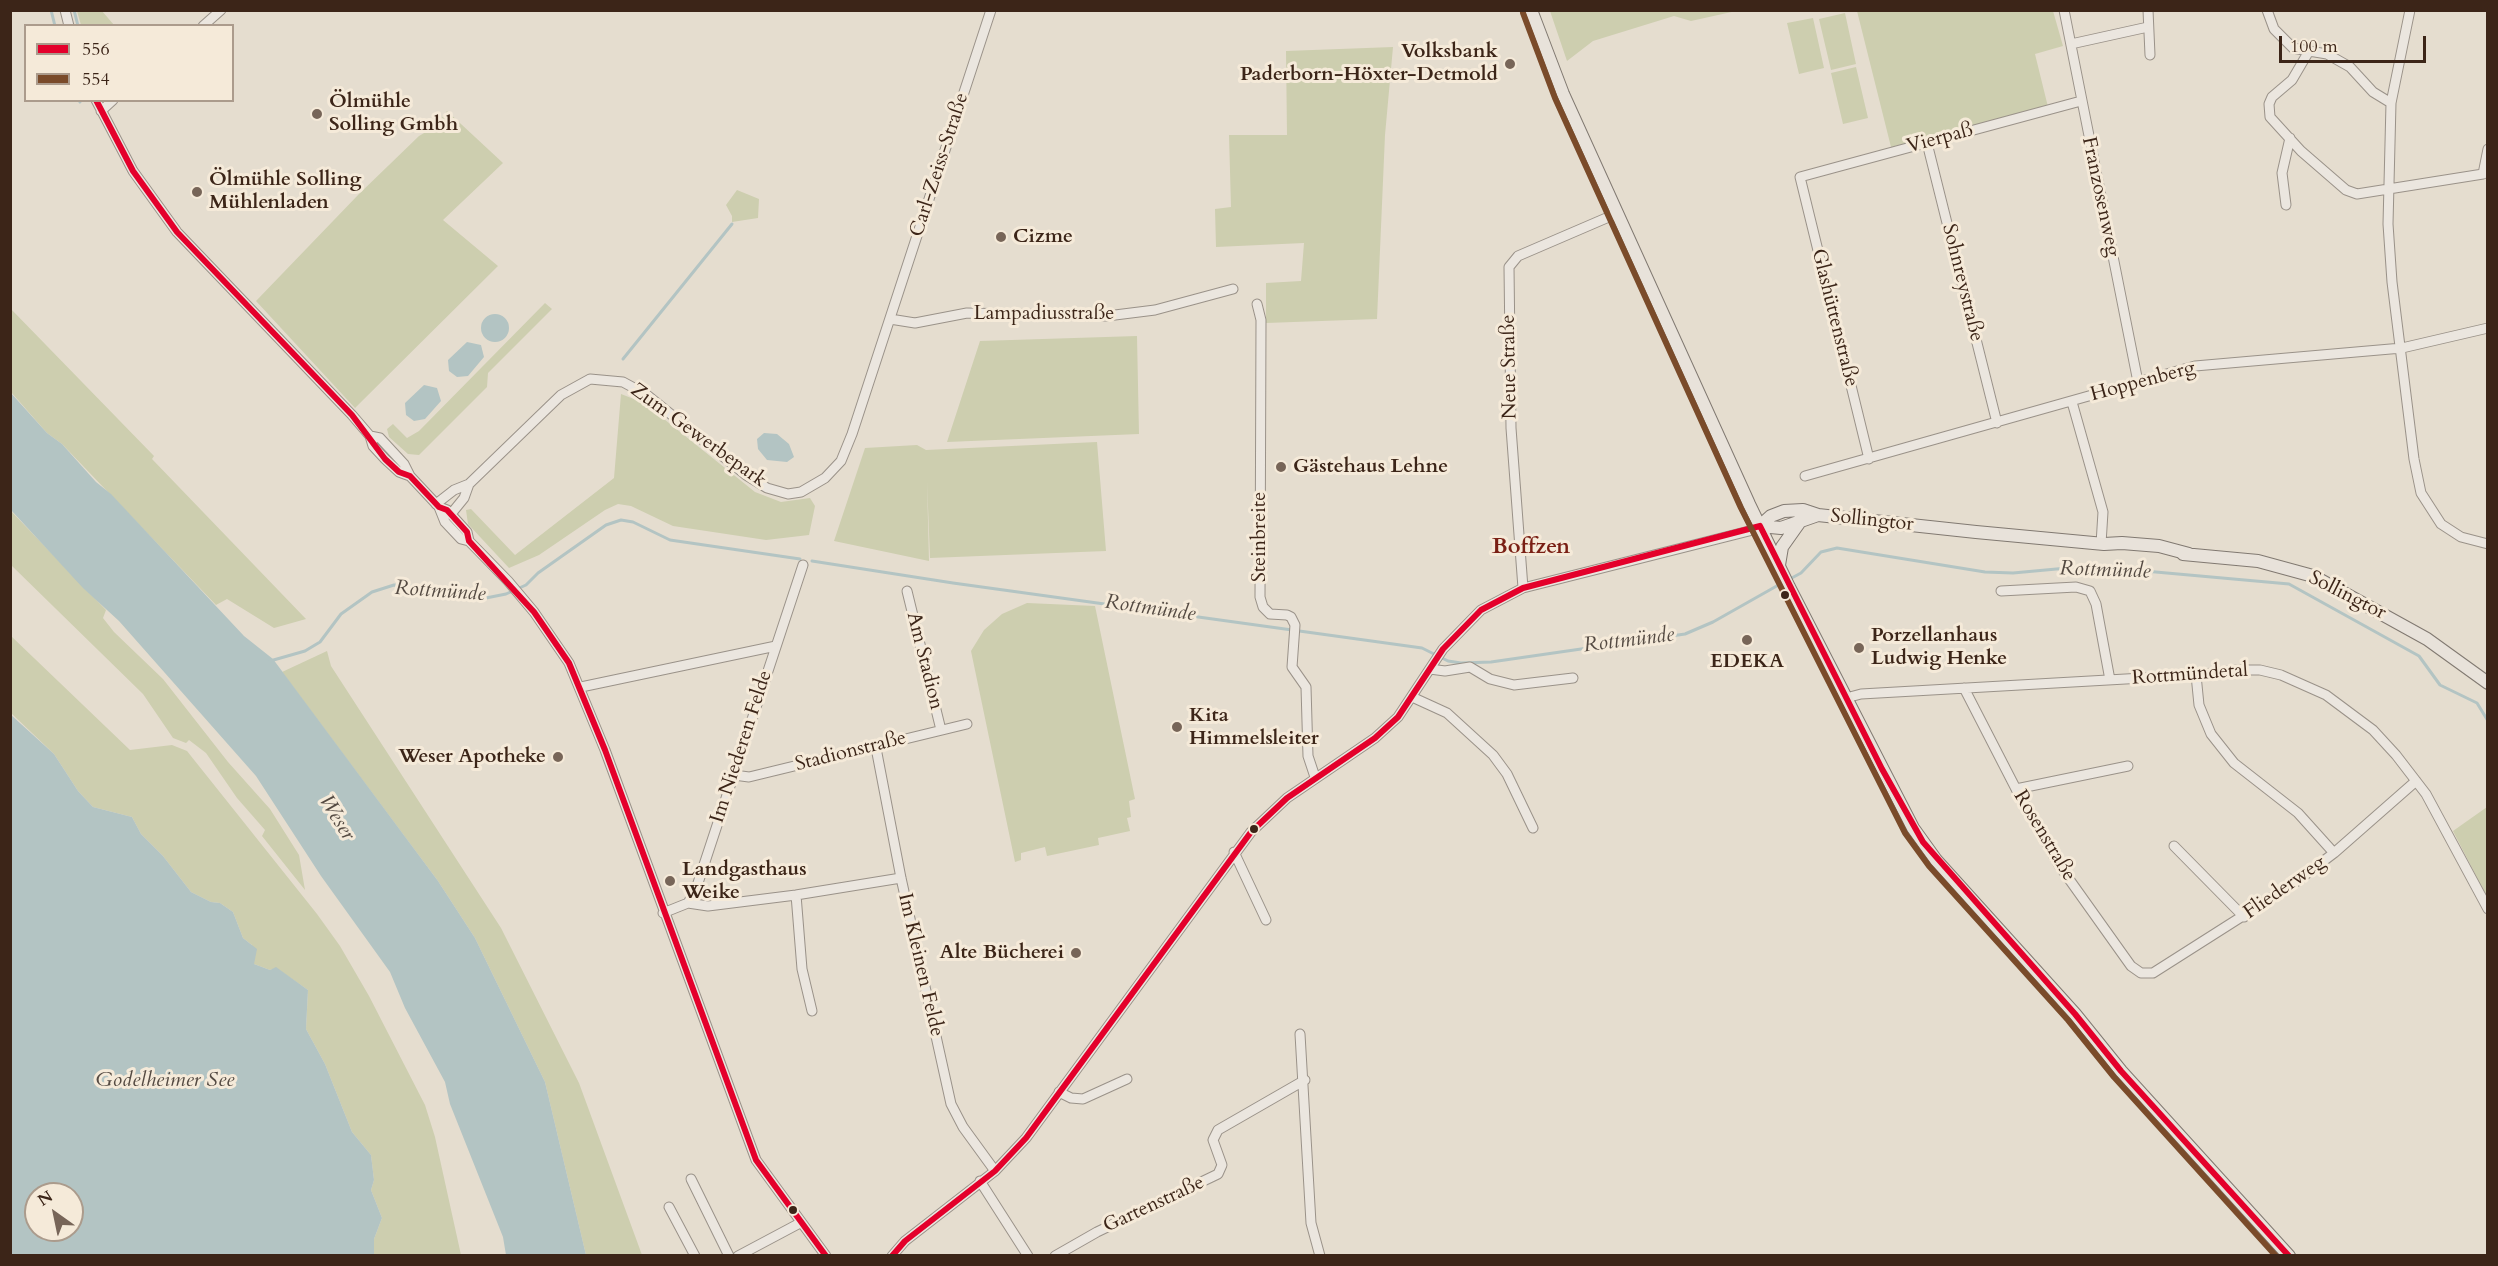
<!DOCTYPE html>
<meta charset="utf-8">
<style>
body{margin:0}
#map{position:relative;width:2498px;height:1266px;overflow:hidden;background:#e5ddcf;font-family:Cardo,serif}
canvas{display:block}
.frame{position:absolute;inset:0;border:12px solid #3c2518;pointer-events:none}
.legend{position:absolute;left:24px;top:24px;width:210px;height:78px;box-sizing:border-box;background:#f5ead9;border:2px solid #ab9b8c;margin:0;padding:8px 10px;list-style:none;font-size:18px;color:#3c2518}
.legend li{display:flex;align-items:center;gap:12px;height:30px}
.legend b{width:30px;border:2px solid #ab9b8c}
.north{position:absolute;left:24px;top:1182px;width:60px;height:60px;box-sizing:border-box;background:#f5ead9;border:2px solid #ab9b8c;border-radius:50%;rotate:327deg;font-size:16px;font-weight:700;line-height:24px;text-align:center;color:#3c2518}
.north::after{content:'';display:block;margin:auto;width:21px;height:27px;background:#776558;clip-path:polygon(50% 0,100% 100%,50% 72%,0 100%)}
.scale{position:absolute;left:2279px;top:36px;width:147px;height:27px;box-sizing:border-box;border:3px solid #3c2518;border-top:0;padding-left:8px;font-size:18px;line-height:21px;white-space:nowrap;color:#3c2518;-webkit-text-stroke:4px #f5ead9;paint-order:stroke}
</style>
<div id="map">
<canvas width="2498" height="1266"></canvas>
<div class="frame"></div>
<ul class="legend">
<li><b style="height:8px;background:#e4002b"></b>556</li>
<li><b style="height:8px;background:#7a4b2a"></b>554</li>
</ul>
<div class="north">N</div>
<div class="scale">100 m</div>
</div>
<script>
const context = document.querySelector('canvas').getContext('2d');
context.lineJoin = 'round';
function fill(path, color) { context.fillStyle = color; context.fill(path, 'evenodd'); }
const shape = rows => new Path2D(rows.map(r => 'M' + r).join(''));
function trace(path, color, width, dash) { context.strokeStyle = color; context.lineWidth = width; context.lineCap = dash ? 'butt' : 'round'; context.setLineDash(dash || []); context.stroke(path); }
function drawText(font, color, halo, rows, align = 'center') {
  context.font = font + ' Cardo,serif'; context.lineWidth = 6; context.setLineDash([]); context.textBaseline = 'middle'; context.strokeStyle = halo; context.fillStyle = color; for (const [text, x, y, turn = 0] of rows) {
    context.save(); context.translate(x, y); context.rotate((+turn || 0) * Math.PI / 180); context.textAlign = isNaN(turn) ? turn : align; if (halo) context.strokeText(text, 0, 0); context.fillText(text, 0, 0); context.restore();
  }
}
fill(shape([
 [77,11,102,11,114,25,81,25],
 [1550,11,1550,10,1736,11,1691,21,1674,16,1593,41,1567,61],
 [1857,11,2053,11,2063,46,2035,54,2048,107,1891,147],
 [1845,13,1856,64,1831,70,1819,19],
 [1813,18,1824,68,1799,74,1787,23],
 [1393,47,1385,135,1377,319,1266,323,1266,283,1301,281,1304,243,1216,247,1215,209,1231,207,1229,135,1287,135,1286,51],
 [1856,67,1868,118,1843,124,1831,73],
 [447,111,503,163,443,220,498,266,355,408,256,301,359,194,419,136,436,126],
 [737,190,759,199,758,218,732,222,732,216,726,205],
 [545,303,552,309,488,373,487,387,419,455,408,454,389,437,387,429,393,424,407,438,419,431],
 [10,308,154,456,152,459,306,619,274,628,227,599,216,605,62,444,47,433,11,392],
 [1137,336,1139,434,947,442,980,341],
 [621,394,644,403,755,492,781,502,810,498,815,506,809,535,766,540,673,526,631,506,618,504,605,510,539,555,509,568,468,524,466,510,471,509,515,555,614,478],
 [1097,442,1106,551,930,558,927,481,929,561,834,541,865,448,917,445,926,450],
 [10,510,106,610,103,618,114,632,163,679,228,762,270,809,299,855,305,890,262,836,265,830,237,798,206,753,189,740,186,743,173,738,143,694,11,565],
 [1027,603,1095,606,1135,799,1129,801,1131,817,1127,818,1130,831,1098,838,1099,845,1047,856,1045,847,1021,853,1021,860,1015,862,971,651,984,630,1002,614],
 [11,636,130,750,172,745,187,751,317,914,340,946,369,996,425,1105,435,1137,461,1255,374,1255,374,1239,382,1218,371,1190,374,1180,371,1155,352,1132,325,1064,306,1029,308,990,276,968,270,970,254,964,252,945,243,938,233,912,220,903,211,902,191,892,163,856,141,834,132,817,93,807,78,791,54,754,11,713],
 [327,651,331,666,501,928,579,1083,642,1255,586,1255,545,1082,475,938,438,881,282,672],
 [2487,807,2487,897,2453,831]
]), '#cdceaf');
fill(shape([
 '481 328a14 14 0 1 1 28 0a14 14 0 1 1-28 0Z',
 [467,342,481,345,484,357,468,376,457,377,449,371,448,360],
 [424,385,437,388,441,401,425,419,414,421,406,415,405,403],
 [10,392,47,433,62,444,96,482,111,494,244,636,273,659,438,881,475,938,545,1082,586,1255,506,1255,503,1237,450,1104,445,1082,405,1008,390,972,321,876,256,776,119,621,83,588,11,510],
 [764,433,777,434,789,444,794,457,787,462,767,460,758,449,757,439],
 [10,714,54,754,78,791,93,807,132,817,141,834,163,856,191,892,211,902,220,903,233,912,243,938,257,949,254,964,270,970,276,967,308,990,306,1029,325,1064,352,1132,371,1155,374,1180,371,1190,382,1218,374,1239,374,1255,11,1255],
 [36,1194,72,1194,72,1230,36,1230]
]), '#b3c4c3');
trace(shape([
 [51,10,55,26],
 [74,10,78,26],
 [79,100,80,102],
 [623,359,732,224],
 [812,561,953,583,1422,648,1448,661,1461,663,1491,662,1685,634,1713,622,1782,583],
 [1788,580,1801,573,1821,552,1837,548,1985,572,2013,573,2089,566,2289,584,2419,656,2440,685,2477,703,2488,721],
 [270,661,305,651,320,642,341,614,372,592,394,585,440,588,486,598,506,594,526,585,538,573,606,525,621,520,633,522,670,540,800,559]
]), '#b3c4c3', 3);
const minor = shape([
 [65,10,69,26],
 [2064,10,2138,382],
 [2148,10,2150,55],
 [2267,10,2274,29,2293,48,2309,51,2292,80,2272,97,2269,104,2270,117,2301,151,2346,190,2357,194,2483,174,2488,149],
 [2410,10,2391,103,2388,224,2392,282,2414,459,2421,493,2441,524,2461,537,2488,544],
 [203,26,221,10],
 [2071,44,2148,27],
 [2309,51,2327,54,2350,67,2373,92,2391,103],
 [96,100,133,171,177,232,352,415,370,436,373,446,385,459,399,472,410,476],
 [101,111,113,100],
 [1927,143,1997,423],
 [2286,205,2282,173,2290,138],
 [1257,304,1261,320,1260,597,1263,607,1270,614,1287,615,1291,617,1295,625,1292,667,1306,687,1308,756,1315,777],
 [890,319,915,323,967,313,1107,316,1155,310,1233,289],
 [2072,402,2103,512,2101,544],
 [370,436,380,438,404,464,410,476,439,507,445,522,461,539,469,541,508,581,534,612,569,663,605,750,756,1160,826,1256],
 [1869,459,1800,177,2081,101],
 [1805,476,2195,366,2402,348,2488,328],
 [436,504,454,490,469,484,561,395,590,379,623,382,647,395,746,475,767,488,788,494,801,492,825,478,841,461,852,434,991,10],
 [439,507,447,510,467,532,469,541],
 [451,514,464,498,469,484],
 [1523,588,1511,428,1509,267,1518,256,1618,213],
 [907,591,941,730],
 [2001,591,2076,587,2090,591,2096,604,2110,680],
 [1430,669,1445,671,1470,667,1490,679,1514,685,1573,678],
 [2196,675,2199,705,2211,734,2234,763,2298,813,2334,853],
 [581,687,776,646],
 [1964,688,2016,789,2059,865,2131,966,2141,973,2153,973,2293,884,2334,853,2416,781],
 [1412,697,1447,713,1493,755,1507,774,1533,828],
 [1846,698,1861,694,2196,675,2238,670,2260,670,2281,675,2326,695,2373,730,2396,755,2426,794,2488,909],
 [876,748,901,878,951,1104,963,1127,995,1171],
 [734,775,749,777,967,724],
 [2016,789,2128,766],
 [2174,846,2244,917],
 [1234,852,1266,920],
 [796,895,802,969,812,1011],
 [688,903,708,906,796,895,901,878],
 [663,913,688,903,696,889,803,565],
 [1300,1034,1311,1223,1320,1256],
 [1059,1092,1071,1098,1083,1099,1127,1079],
 [691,1179,729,1256],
 [980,1181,1028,1256],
 [669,1207,695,1256],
 [738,1256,800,1223],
 [892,1256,905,1241,995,1171,1026,1138,1251,832,1287,798,1375,738,1398,717,1443,649,1481,610,1523,588,1749,531,1760,526],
 [1055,1256,1097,1232,1218,1174,1222,1165,1213,1140,1218,1130,1305,1080]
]);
const major = shape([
 [1531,10,1563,94,1749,504,1789,587,1913,828,1936,860,2075,1014,2121,1071,2289,1256],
 [1760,526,1771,516,1784,511,1803,510,1818,515,1976,532,2104,544,2122,543,2159,546,2189,554],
 [1760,526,1781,528,1818,515],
 [2183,554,2258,561,2313,576,2427,639,2488,683],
 [1779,565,1782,547,1799,523]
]);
trace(minor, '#9a9289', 11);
trace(major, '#817971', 14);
trace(minor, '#ebe6df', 9);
trace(major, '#e8e2da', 12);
trace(shape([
 [96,100,133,171,177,232,352,415,385,459,399,472,410,476,439,507,447,510,467,532,469,541,534,612,569,663,605,750,756,1160,826,1256],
 [1760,526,1882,769,1923,842,2075,1014,2121,1071,2289,1256],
 [892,1256,905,1241,995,1171,1026,1138,1251,832,1287,798,1375,738,1398,717,1443,649,1481,610,1523,588,1760,526]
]), '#e4002b', 6);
trace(shape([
 [1523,13,1555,98,1741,508,1905,833,1929,866,2068,1020,2114,1077,2276,1256]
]), '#7a4b2a', 6);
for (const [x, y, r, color] of [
 [1510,64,6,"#776558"],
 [317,114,6,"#776558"],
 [197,192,6,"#776558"],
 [1001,237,6,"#776558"],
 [1281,467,6,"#776558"],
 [1785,595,5,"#3c2518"],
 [1747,640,6,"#776558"],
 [1859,648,6,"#776558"],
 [1177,727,6,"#776558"],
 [558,757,6,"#776558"],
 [1254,829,5,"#3c2518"],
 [670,881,6,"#776558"],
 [1076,953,6,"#776558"],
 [793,1210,5,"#3c2518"]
]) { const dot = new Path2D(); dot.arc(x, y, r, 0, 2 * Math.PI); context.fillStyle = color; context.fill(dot); trace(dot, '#f5ead9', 2); }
drawText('bold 20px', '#3c2518', '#f5ead9', [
 ["Volksbank",1498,52,"right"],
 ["Paderborn-Höxter-Detmold",1498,75,"right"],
 ["Ölmühle",329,102],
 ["Solling Gmbh",329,125],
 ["Ölmühle Solling",209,180],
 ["Mühlenladen",209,203],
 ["Cizme",1013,237],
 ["Gästehaus Lehne",1293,467],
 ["Porzellanhaus",1871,636],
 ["Ludwig Henke",1871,659],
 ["EDEKA",1747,662,"center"],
 ["Kita",1189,716],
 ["Himmelsleiter",1189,739],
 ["Weser Apotheke",546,757,"right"],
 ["Landgasthaus",682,870],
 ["Weike",682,893],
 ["Alte Bücherei",1064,953,"right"]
], 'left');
drawText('20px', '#3c2518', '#f5ead9', [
 ["Vierpaß",1940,139,-15],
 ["Carl-Zeiss-Straße",940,165,-72],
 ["Franzosenweg",2100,197,78],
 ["Sohnreystraße",1962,283,76],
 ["Lampadiusstraße",1044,314],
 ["Glashüttenstraße",1834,318,76],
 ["Neue Straße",1510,367,-91],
 ["Hoppenberg",2143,382,-15],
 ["Zum Gewerbepark",698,436,36],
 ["Sollingtor",1872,521,6],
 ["Steinbreite",1260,537,-90],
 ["Sollingtor",2347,596,27],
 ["Am Stadion",924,661,76],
 ["Rottmündetal",2190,675,-4],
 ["Im Niederen Felde",742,747,-72],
 ["Stadionstraße",851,752,-14],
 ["Rosenstraße",2044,836,59],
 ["Fliederweg",2285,888,-35],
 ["Im Kleinen Felde",920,965,77],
 ["Gartenstraße",1154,1205,-25]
]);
drawText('italic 21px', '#544a42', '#f5ead9', [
 ["Rottmünde",2105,571,2],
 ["Rottmünde",440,592,4],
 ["Rottmünde",1150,609,8],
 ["Rottmünde",1629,641,-7],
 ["Weser",336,818,58],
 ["Godelheimer See",165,1081]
]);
drawText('bold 22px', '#7a1f14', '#f5ead9', [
 ["Boffzen",1531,548]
]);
</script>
